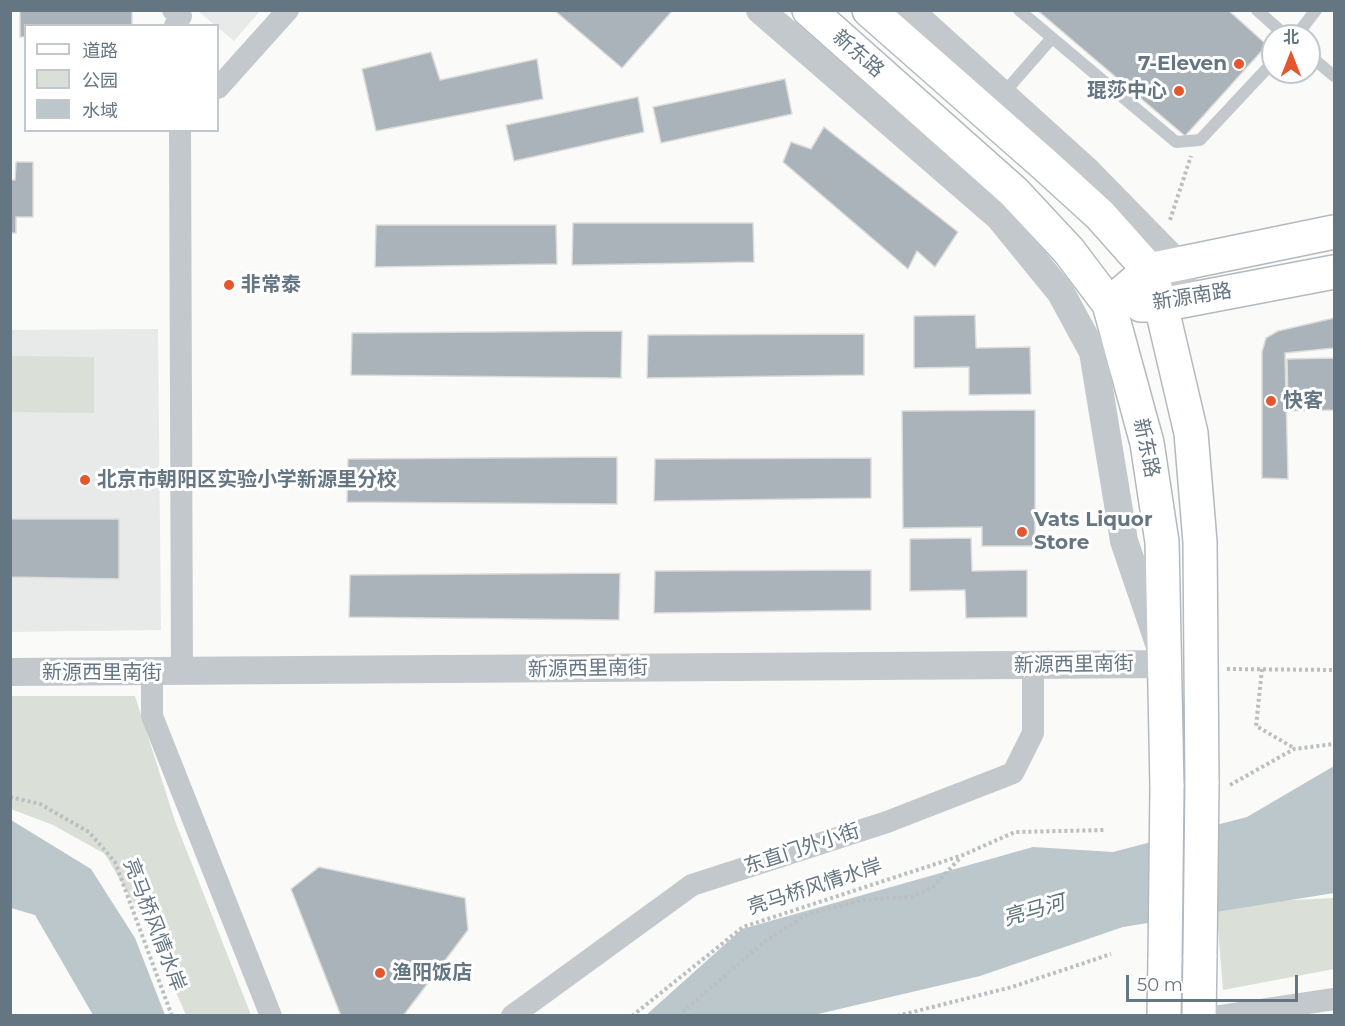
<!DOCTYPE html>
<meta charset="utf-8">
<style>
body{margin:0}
#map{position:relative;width:1345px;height:1026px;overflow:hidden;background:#fafaf8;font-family:Montserrat,"Noto Sans SC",sans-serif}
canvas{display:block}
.frame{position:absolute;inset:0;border:12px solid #657683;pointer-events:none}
.legend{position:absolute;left:24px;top:24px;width:195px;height:108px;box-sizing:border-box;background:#fff;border:2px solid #c1c8cd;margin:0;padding:8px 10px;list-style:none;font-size:18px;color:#657683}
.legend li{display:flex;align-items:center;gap:12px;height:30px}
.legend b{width:30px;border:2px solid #c1c8cd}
.north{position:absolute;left:1261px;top:24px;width:60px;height:60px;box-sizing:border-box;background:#fff;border:2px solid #c1c8cd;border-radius:50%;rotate:0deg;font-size:16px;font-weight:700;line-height:24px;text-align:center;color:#657683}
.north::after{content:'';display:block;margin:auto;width:21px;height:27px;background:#e4572e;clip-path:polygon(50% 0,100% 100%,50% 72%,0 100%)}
.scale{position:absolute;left:1126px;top:975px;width:172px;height:27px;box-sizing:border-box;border:3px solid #657683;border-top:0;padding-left:8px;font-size:18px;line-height:21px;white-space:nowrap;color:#657683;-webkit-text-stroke:4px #fff;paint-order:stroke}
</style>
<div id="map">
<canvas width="1345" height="1026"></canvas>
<div class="frame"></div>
<ul class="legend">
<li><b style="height:8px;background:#fff"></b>道路</li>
<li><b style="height:16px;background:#dadfd7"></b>公园</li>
<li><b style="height:16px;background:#bbc7cb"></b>水域</li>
</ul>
<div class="north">北</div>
<div class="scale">50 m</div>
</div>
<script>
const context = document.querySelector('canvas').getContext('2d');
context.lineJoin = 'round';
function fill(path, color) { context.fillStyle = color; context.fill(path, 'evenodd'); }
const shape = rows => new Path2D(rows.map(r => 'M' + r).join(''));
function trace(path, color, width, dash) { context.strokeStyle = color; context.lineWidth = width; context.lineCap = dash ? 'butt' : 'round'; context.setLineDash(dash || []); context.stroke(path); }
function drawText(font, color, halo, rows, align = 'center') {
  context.font = font + ' Montserrat,"Noto Sans SC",sans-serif'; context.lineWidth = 6; context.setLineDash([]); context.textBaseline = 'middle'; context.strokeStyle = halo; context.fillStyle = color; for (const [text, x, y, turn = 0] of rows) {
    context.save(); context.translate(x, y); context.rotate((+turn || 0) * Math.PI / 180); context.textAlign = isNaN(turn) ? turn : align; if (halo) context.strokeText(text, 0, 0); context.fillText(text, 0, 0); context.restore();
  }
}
fill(shape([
 [198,11,260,11,234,41],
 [158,329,161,630,11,632,10,330]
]), '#e8e9e9');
fill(shape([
 [11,356,94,357,94,413,11,412],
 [10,696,135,696,175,821,251,1015,186,1015,147,926,105,854,53,825,11,809],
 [1334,898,1334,969,1223,990,1216,904]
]), '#dadfd7');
fill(shape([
 [1334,766,1334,893,1123,927,980,976,814,1015,645,1016,742,929,1033,847,1113,852,1247,817],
 [11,820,91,869,135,938,165,1015,93,1015,35,915,11,908]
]), '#bbc7cb');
const building = shape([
 [20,10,132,10,132,26,26,26,26,37,20,37,20,10],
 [554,10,673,10,622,68,554,10],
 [1037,10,1228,10,1267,45,1185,136,1037,10],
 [431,52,440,80,537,59,543,99,376,131,362,69,431,52],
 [785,79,792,114,661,143,653,107,785,79],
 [638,97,644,132,514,161,506,125,638,97],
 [824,127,958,232,935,267,917,251,908,269,783,162,791,142,811,149,824,127],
 [16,162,33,162,33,217,16,217,16,233,10,233,10,180,15,180,16,162],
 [573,223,753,223,754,262,572,265,573,223],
 [376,225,556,225,557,264,375,267,376,225],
 [975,315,976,348,1030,347,1031,394,969,395,969,367,914,368,914,316,975,315],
 [1334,318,1334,348,1285,353,1288,479,1262,478,1262,352,1266,338,1278,331,1334,318],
 [622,331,621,378,351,375,352,333,622,331],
 [864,334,864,375,647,378,648,335,864,334],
 [1334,358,1334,410,1288,411,1287,359,1334,358],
 [1035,410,1035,546,982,546,982,527,903,528,902,411,1035,410],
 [617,457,617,504,347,502,348,459,617,457],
 [871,458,871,498,654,501,655,459,871,458],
 [10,519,119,519,119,579,10,577,10,519],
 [971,538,972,571,1027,570,1027,617,966,618,965,590,910,591,910,539,971,538],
 [871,570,871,610,654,613,655,571,871,570],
 [620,573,619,620,349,617,350,575,620,573],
 [319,867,465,898,468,930,403,1016,341,1016,291,889,319,867]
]);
fill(building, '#aab3b9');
trace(building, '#dcdcda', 1.5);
const secondary = shape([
 [809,10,1014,192,1069,251,1109,304,1147,443,1162,542,1167,787],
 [869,10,1044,164,1100,215,1149,270,1161,305,1191,433,1200,542,1202,784],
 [1109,304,1149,270,1334,232],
 [1141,305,1161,305,1334,272],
 [1164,1016,1165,959],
 [1199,1016,1200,955]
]);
trace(secondary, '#b3babf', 36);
trace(shape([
 [1170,220,1191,156],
 [1227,669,1334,670],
 [1262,669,1256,726,1294,748],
 [1230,785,1294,749,1334,744],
 [10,797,40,804,89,832,115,862,172,1016],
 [632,1016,743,927,963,855,1015,832,1106,830],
 [678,1016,764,942,808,914,863,900,911,897,932,888,961,857],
 [897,1016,1012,987,1111,954]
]), '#bbbfc2', 4, [3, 3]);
trace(shape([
 [1019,10,1176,142,1200,140,1273,62],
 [1257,10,1286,36],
 [1296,36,1316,10],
 [1309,55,1334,76],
 [1002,95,1051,39]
]), '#c3c8cc', 12);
trace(shape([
 [173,10,181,16,175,26],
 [218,88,288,10],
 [180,130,182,673],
 [152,673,152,716,271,1016],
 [512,1016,692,885,887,822,1013,773,1033,733,1033,665],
 [1221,1016,1334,999]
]), '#c3c8cc', 22);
trace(shape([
 [909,10,1088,172,1178,264,1187,300],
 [10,672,1166,664,1124,541,1093,352,1061,293,999,217,760,10]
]), '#c3c8cc', 28);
trace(secondary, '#fff', 33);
const secondaryBridge = shape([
 [1200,955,1202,784],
 [1165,959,1167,787]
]);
trace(secondaryBridge, '#b3babf', 36, []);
trace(secondaryBridge, '#fff', 33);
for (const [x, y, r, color] of [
 [1239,64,6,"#e4572e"],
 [1179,91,6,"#e4572e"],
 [229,285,6,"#e4572e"],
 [1271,401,6,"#e4572e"],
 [85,480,6,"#e4572e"],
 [1022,532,6,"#e4572e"],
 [380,973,6,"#e4572e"]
]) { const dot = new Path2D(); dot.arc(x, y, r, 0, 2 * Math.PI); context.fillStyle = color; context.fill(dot); trace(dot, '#fff', 2); }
drawText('20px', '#657683', '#fff', [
 ["新东路",858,54,41],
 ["新源南路",1192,297,-9],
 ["新东路",1146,448,78],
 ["新源西里南街",1074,665,-1],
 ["新源西里南街",588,669,-1],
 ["新源西里南街",102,673],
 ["东直门外小街",802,849,-18],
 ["亮马桥风情水岸",815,887,-18],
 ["亮马桥风情水岸",154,925,69]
]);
drawText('bold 20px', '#657683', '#fff', [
 ["7-Eleven",1227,64,"right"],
 ["琨莎中心",1167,91,"right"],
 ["非常泰",241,285],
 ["快客",1283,401],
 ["北京市朝阳区实验小学新源里分校",97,480],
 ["Vats Liquor",1034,520],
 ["Store",1034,543],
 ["渔阳饭店",392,973]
], 'left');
drawText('italic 21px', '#60757c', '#fff', [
 ["亮马河",1034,911,-16]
]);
</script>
